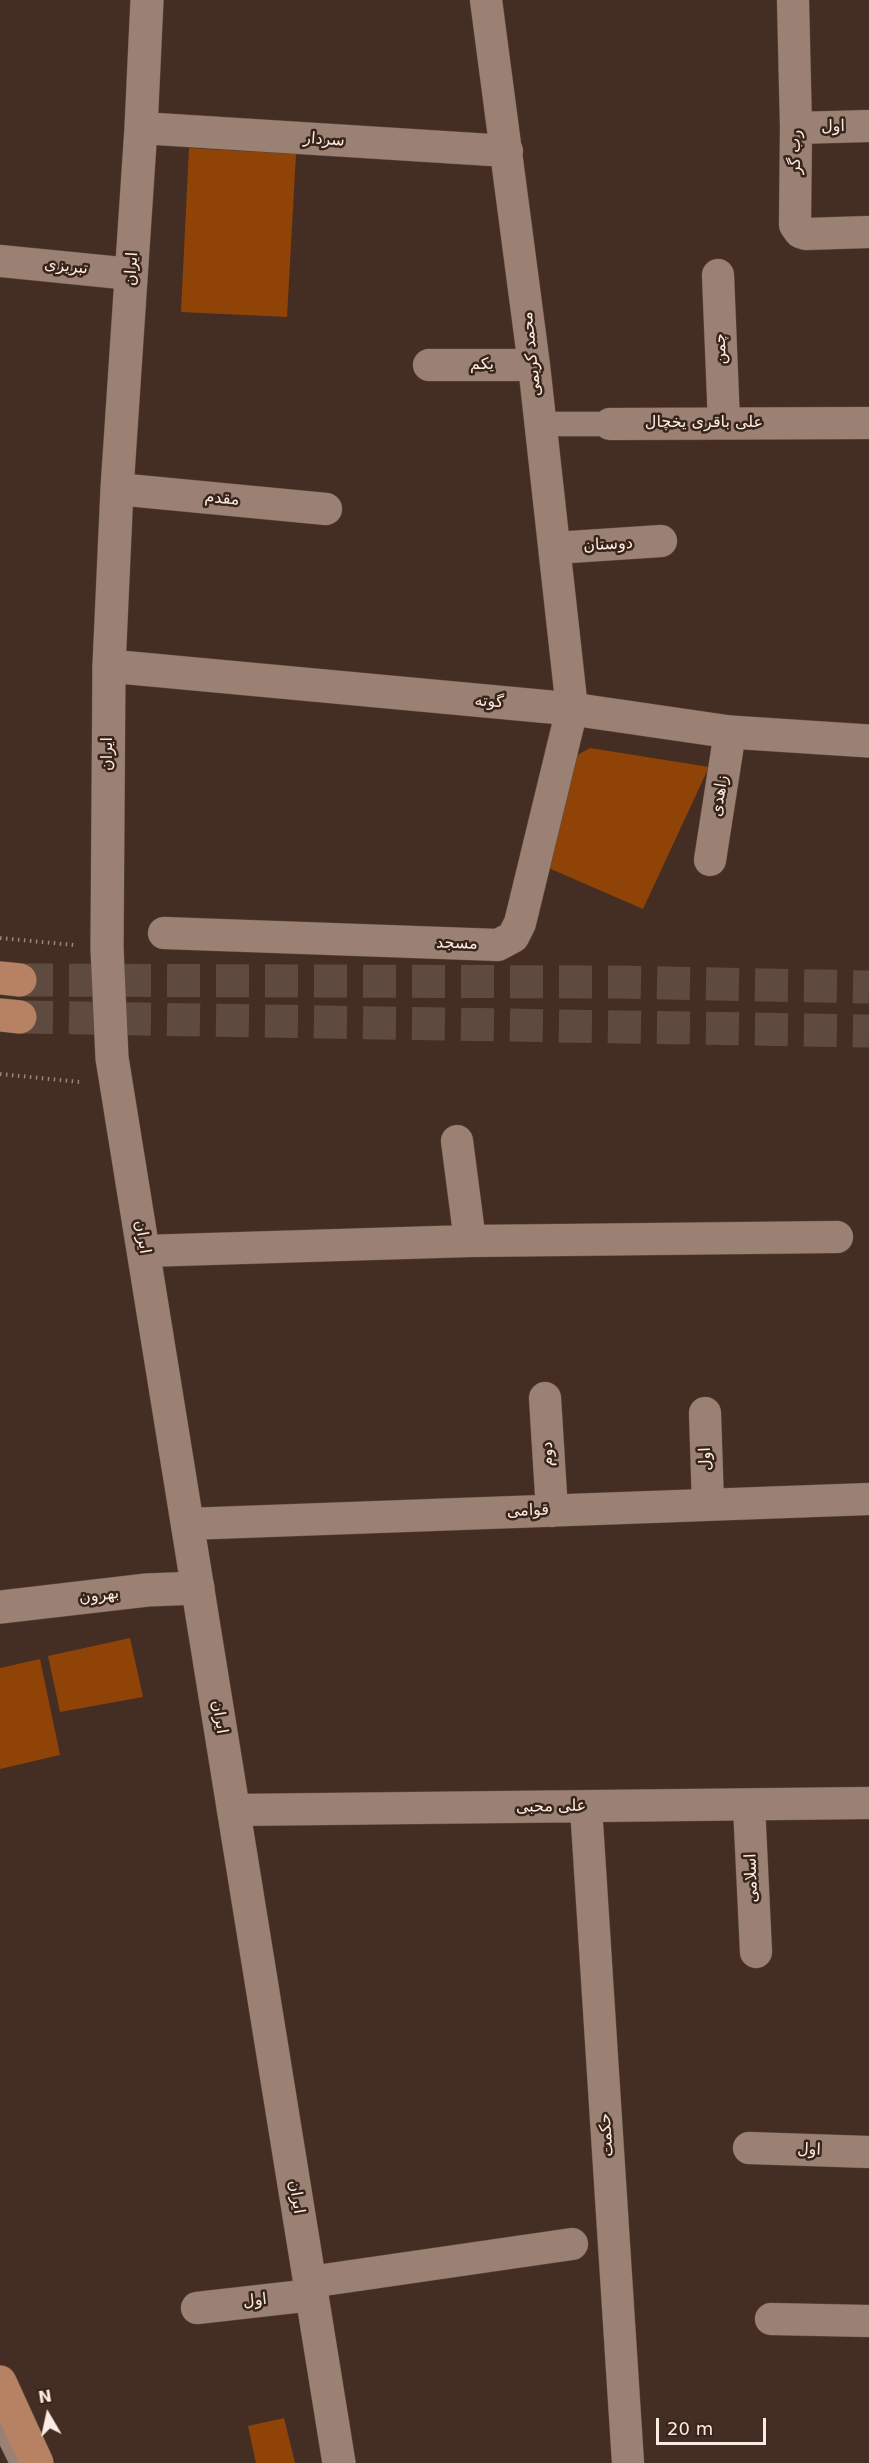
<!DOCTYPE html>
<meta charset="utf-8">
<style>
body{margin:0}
#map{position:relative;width:869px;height:2463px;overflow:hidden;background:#442e23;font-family:"DejaVu Sans",sans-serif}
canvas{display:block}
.north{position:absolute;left:18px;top:2385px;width:60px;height:60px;-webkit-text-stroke:4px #392419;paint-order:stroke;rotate:351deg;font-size:16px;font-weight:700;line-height:24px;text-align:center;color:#faece4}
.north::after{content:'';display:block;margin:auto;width:21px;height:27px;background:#faece4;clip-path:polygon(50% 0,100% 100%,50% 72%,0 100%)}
.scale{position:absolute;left:656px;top:2418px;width:110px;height:27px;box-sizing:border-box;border:3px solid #faece4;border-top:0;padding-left:8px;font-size:18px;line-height:21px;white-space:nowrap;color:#faece4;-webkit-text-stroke:4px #392419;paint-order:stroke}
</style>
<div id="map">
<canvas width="869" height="2463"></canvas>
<div class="north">N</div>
<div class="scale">20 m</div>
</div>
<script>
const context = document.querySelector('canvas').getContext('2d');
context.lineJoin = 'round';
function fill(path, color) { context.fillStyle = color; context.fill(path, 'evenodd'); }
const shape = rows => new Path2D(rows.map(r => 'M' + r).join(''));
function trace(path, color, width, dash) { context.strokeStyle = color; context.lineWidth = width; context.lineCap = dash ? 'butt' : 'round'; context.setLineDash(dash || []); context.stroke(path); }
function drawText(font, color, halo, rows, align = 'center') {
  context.font = font + ' "DejaVu Sans",Cairo,sans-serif'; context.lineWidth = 5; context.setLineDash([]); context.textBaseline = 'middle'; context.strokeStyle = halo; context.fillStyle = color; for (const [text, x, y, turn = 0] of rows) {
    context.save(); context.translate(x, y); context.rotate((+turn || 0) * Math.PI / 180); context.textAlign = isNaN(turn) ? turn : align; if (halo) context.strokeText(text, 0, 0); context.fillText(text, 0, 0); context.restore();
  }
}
fill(shape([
 [189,148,296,154,287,317,181,312],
 [590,748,709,767,643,909,544,866,565,762],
 [130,1638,143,1697,60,1712,48,1656],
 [40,1659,60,1755,0,1769,0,1668],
 [284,2418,295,2463,256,2463,248,2426]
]), '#904307');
trace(shape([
 [20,980,619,982,869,987],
 [20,1017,869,1031]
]), '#5f4a40', 33, [33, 16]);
const service = shape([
 [0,2428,17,2463]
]);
const pedestrian = shape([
 [539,424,610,424]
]);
const minor = shape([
 [793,0,796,128,795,225,800,232,806,234,869,232],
 [141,128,507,151],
 [796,128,869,126],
 [0,261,131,274],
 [718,275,724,423],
 [429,365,534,365],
 [610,424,869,423],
 [117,489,326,509],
 [555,548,661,541],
 [710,860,730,732],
 [164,933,498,945,513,937,520,923,572,709,534,365,486,0],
 [457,1141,470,1241],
 [144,1251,470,1241,837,1237],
 [545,1398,552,1511],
 [705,1413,708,1505],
 [187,1524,869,1499],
 [749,1805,756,1952],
 [586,1807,628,2463],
 [233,1810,869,1803],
 [749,2148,869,2152],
 [310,2282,572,2244],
 [197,2308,312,2295],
 [771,2319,869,2321]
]);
const tertiary = shape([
 [109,666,572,709,730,732,869,741],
 [0,1607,147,1590,198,1588]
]);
const secondary = shape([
 [147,0,141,128,117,489,109,666,107,948,112,1058,339,2463]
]);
const primary = shape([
 [0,978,20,980],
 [0,1015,20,1017],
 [0,2382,37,2463]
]);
trace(service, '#5f4e43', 16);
trace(pedestrian, '#5f4e43', 26);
trace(minor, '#5f4e43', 33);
trace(tertiary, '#5f4e43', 34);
trace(secondary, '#5f4e43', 34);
trace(primary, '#5f4e43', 34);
trace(shape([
 [0,938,74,945],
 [0,1074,80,1082]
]), '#98857c', 4, [1.5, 4.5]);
trace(service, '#9a8173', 15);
trace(pedestrian, '#9a8173', 24);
trace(minor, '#9a8173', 32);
trace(tertiary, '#9a8173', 33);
trace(secondary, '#9a8173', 33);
trace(primary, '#b78264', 33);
drawText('16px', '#faece4', '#392419', [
 ["اول",833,127,-1],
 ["سردار",324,140,4],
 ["رب گر",796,152,-90],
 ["تبریزی",66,267,6],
 ["ایران",132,269,-86],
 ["چمن",721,349,-92],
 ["محمد کریمی",532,354,-96],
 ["یکم",482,365],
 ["علی باقری یخچال",704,423],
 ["مقدم",222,499,5],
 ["دوستان",608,545,-3],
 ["گوته",489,702,5],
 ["ایران",108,754,-90],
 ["زاهدی",720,796,-81],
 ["مسجد",457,944,2],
 ["ایران",142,1237,81],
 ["دوم",548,1454,-93],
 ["اول",706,1459,-92],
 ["قوامی",528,1511,-2],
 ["بهرون",99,1596,-7],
 ["ایران",219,1717,81],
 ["علی محبی",551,1807,-1],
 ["اسلامی",752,1878,-92],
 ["حکمت",607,2135,-94],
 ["اول",809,2150,2],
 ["ایران",296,2197,81],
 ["اول",255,2301,-6]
]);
</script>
